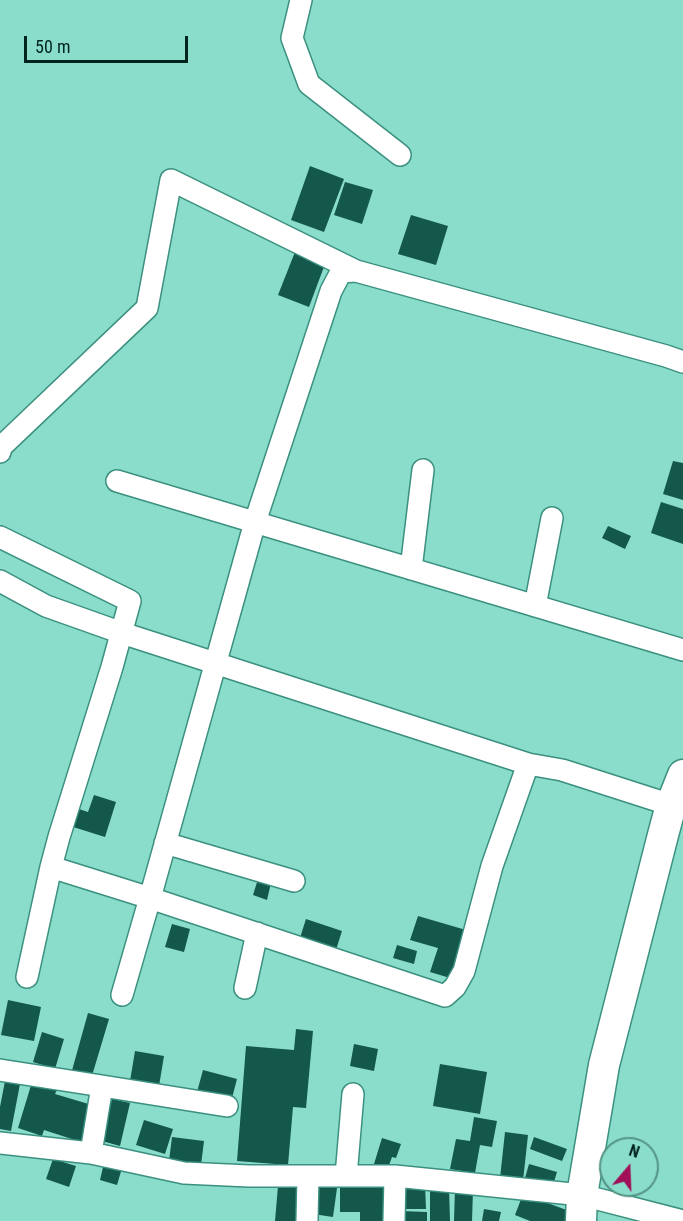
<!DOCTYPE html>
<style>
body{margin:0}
#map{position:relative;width:683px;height:1221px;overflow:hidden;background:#8addca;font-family:"Roboto Condensed",sans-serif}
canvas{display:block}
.north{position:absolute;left:599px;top:1137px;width:60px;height:60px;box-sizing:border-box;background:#8addca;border:2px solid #539385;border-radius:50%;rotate:19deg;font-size:16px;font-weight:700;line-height:24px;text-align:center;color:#00241e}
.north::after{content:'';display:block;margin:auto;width:21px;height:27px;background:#a00f58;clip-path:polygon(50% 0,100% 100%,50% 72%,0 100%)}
.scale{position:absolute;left:24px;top:36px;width:164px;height:27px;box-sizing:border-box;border:3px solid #00241e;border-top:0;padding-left:8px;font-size:18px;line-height:21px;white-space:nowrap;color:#00241e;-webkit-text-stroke:4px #8addca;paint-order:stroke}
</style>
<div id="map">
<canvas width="683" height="1221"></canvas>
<div class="north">N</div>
<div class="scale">50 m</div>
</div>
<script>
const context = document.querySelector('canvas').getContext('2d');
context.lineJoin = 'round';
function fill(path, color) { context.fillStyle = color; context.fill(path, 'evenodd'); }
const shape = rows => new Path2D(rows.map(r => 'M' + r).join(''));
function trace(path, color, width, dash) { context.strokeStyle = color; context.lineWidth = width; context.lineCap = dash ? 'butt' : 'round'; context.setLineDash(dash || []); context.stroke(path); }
fill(shape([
 [310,166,344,179,324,232,291,220],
 [345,182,373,190,362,224,334,215],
 [411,215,448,226,436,265,398,254],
 [295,252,325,264,309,307,278,295],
 [673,461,683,463,683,500,663,494],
 [661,502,683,509,683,544,651,533],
 [608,526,631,536,625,549,602,538],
 [94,795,116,802,105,837,70,826,76,808,88,812],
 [258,879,271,883,267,900,253,895],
 [418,916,466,930,450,978,430,972,438,948,410,940],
 [306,919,342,931,334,956,298,944],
 [172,924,190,929,184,952,165,947],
 [397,945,417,951,414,964,393,958],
 [8,1000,41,1007,34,1041,1,1035],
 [88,1013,109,1019,91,1079,71,1074],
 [296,1029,313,1031,306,1108,293,1107,288,1165,237,1161,246,1046,294,1050],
 [42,1032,64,1039,55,1069,33,1062],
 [354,1044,378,1049,374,1071,350,1066],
 [135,1051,164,1056,159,1086,130,1081],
 [440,1064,487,1072,480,1114,433,1106],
 [203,1070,237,1079,231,1102,197,1092],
 [5,1081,20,1084,11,1131,0,1129,0,1107],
 [32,1082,57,1090,55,1094,92,1105,81,1142,44,1130,42,1136,18,1128],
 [112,1099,130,1103,120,1146,102,1141],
 [474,1117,497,1121,492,1147,480,1145,475,1173,450,1169,456,1139,470,1141],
 [144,1120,173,1129,165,1154,136,1145],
 [505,1132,528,1135,523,1181,500,1178],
 [172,1137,204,1141,201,1165,169,1161],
 [534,1137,567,1149,562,1161,530,1149],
 [382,1138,401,1144,396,1158,392,1157,388,1168,374,1164],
 [53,1159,76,1166,69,1187,46,1179],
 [104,1163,122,1168,117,1185,100,1180],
 [529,1164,557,1172,553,1185,525,1178],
 [425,1184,426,1209,398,1209,398,1185],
 [340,1185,389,1186,388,1221,360,1221,360,1212,340,1212],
 [278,1186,301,1188,298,1221,275,1221],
 [317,1186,337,1188,333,1217,313,1214],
 [430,1188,449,1188,450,1221,430,1221],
 [455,1189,473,1190,472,1221,454,1221],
 [523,1194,572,1212,569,1221,530,1221,515,1215],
 [484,1209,501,1212,499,1221,482,1221],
 [400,1211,427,1212,427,1221,400,1221]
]), '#14574b');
const street = shape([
 [301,0,292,38,309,84,400,155],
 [0,452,1,447,147,308,171,180,356,271],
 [117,481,683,650],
 [0,537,130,601,112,667,59,837,51,867,27,977],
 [411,569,423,470],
 [0,581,46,606,122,633,528,764,562,770,671,805,683,802],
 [535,606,552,518],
 [165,843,294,881],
 [51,867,150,898,445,996,455,987,464,971,492,866,528,764],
 [245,988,257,933],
 [122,995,150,898,255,522,331,291,341,272,356,271,666,356,683,362],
 [0,1070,102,1086],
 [0,1143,91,1153,184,1173,249,1176,395,1176,582,1195,683,1221],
 [91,1153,102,1086,227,1106],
 [346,1176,353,1094],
 [307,1221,308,1176],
 [394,1221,395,1176]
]);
const secondary = shape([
 [581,1221,582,1195,604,1065,663,835,671,805,683,775]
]);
trace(street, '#3b907f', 24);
trace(secondary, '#3b907f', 33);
trace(street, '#fff', 21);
trace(secondary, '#fff', 30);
</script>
